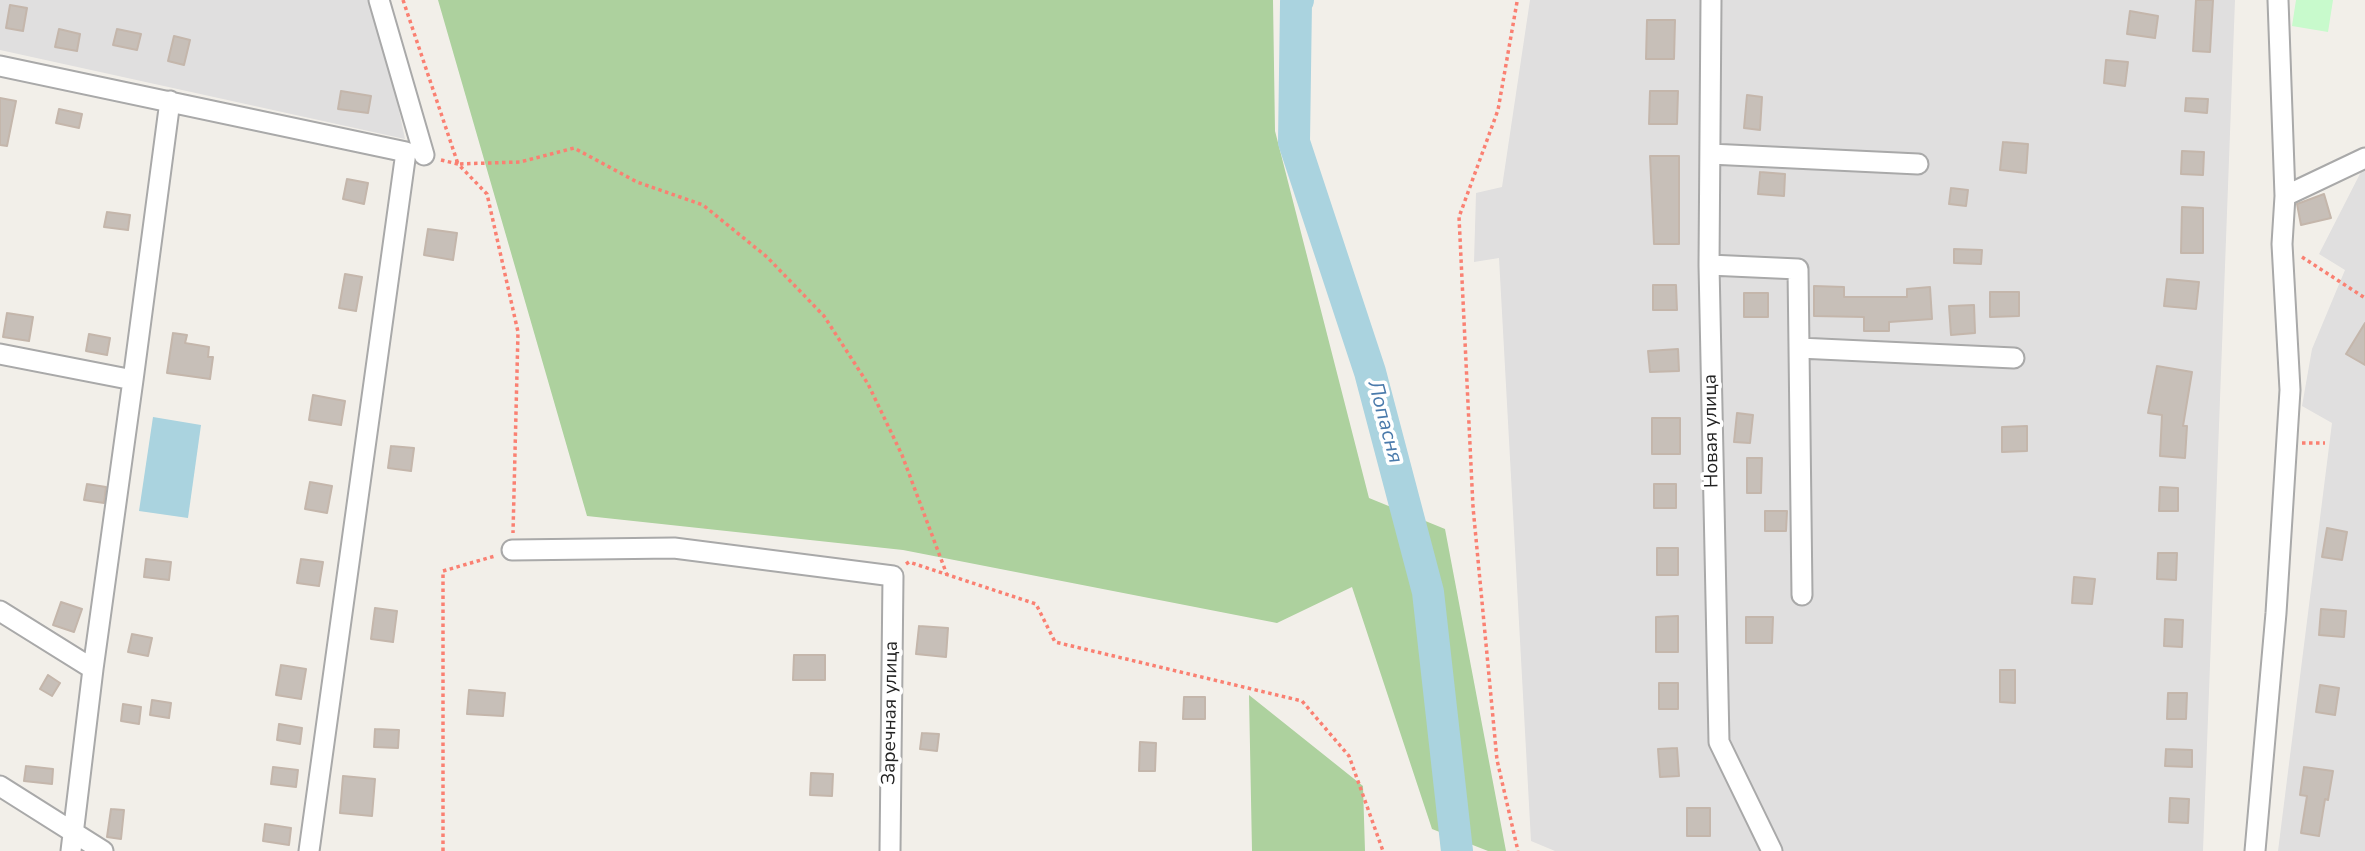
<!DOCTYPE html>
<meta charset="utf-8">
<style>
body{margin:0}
canvas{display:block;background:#f2efe9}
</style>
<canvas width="2365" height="851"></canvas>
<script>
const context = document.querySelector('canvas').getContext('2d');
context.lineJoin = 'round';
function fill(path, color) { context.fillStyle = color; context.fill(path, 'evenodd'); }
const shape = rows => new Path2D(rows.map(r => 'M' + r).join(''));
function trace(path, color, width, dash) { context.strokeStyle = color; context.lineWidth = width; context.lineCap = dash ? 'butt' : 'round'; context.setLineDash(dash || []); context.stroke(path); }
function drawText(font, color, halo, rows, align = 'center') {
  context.font = font + ' "Nunito Sans",sans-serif'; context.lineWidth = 7; context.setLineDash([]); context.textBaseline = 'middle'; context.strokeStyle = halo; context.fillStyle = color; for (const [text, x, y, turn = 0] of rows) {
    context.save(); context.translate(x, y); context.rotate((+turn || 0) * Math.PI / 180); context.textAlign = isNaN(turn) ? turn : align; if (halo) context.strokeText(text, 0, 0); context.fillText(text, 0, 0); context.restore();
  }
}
fill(shape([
 [0,0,376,0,405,139,0,50],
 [1530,0,2235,0,2203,851,1555,851,1531,841,1499,258,1474,262,1476,193,1502,187],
 [2365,164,2365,851,2278,851,2332,423,2302,406,2312,349,2345,270,2319,254]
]), '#e0dfdf');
fill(shape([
 [438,0,1273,0,1275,131,1369,498,1445,529,1506,851,1488,851,1432,829,1352,587,1277,623,903,550,587,516],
 [1249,695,1363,786,1365,851,1252,851]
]), '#add19e');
fill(shape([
 [2296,0,2333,0,2328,32,2292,26]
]), '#c8facc');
fill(shape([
 [153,417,201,425,188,518,139,511]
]), '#aad3df');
trace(shape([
 [1298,0,1296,2,1294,142,1370,372,1428,592,1457,851]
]), '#aad3df', 32);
const building = shape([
 [2196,0,2213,0,2210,52,2193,51,2196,0],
 [10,5,27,8,23,31,6,28,10,5],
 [2130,11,2158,16,2155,38,2127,34,2130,11],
 [1647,20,1675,20,1674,59,1646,59,1647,20],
 [59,29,80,34,77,51,55,47,59,29],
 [117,29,141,34,137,50,113,45,117,29],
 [174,36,190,40,184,65,168,61,174,36],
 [2106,60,2128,62,2125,86,2104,83,2106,60],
 [341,91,371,96,368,113,338,109,341,91],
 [1650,91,1678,91,1677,124,1649,124,1650,91],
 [1747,95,1762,97,1760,130,1744,128,1747,95],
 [0,98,16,101,7,146,0,145,0,98],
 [2186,98,2208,99,2207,113,2185,111,2186,98],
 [59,109,82,114,79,128,56,123,59,109],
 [2003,142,2028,144,2026,173,2000,170,2003,142],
 [2182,151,2204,152,2203,175,2181,174,2182,151],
 [1650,156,1679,156,1679,244,1654,244,1650,156],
 [1760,172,1785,174,1784,196,1758,194,1760,172],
 [347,179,368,183,364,204,343,199,347,179],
 [1951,188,1968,190,1966,206,1949,204,1951,188],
 [2324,194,2331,218,2301,225,2297,204,2324,194],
 [2182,207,2203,208,2203,253,2181,253,2182,207],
 [107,212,130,215,128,230,104,227,107,212],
 [428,229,457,233,453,260,424,255,428,229],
 [1954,249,1982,250,1981,264,1954,263,1954,249],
 [345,274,362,277,356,311,339,308,345,274],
 [2167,279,2199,282,2196,309,2164,306,2167,279],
 [1653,285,1676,285,1677,310,1653,310,1653,285],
 [1814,286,1844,287,1844,297,1907,297,1907,289,1930,287,1932,319,1889,322,1889,331,1864,331,1864,317,1814,316,1814,286],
 [1990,292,2019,292,2019,316,1990,317,1990,292],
 [1744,293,1768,293,1768,317,1744,317,1744,293],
 [1974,305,1975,333,1951,335,1949,306,1974,305],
 [7,313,33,317,29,341,3,337,7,313],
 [2365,323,2365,365,2346,354,2365,323],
 [173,333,187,335,185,343,209,347,208,357,213,357,210,379,167,373,173,333],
 [89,334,110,338,107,355,86,351,89,334],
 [1678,349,1679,371,1650,372,1648,351,1678,349],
 [2157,366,2192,372,2183,426,2187,426,2185,458,2160,456,2162,415,2148,413,2157,366],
 [313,395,345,401,341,425,309,420,313,395],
 [1737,413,1753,415,1750,443,1734,442,1737,413],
 [1652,418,1680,418,1680,454,1652,454,1652,418],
 [2027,426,2027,451,2002,452,2002,427,2027,426],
 [391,446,414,448,411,471,388,468,391,446],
 [1747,458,1762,458,1761,493,1747,493,1747,458],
 [310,482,332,486,327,513,305,509,310,482],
 [87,484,106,487,104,503,84,500,87,484],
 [1654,484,1676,484,1676,508,1654,508,1654,484],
 [2160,487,2178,488,2178,511,2159,511,2160,487],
 [1765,511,1787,511,1786,531,1765,531,1765,511],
 [2327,528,2347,532,2342,560,2322,557,2327,528],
 [1657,548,1678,548,1678,575,1657,575,1657,548],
 [2158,553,2177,553,2176,580,2157,579,2158,553],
 [146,559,171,562,169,580,144,577,146,559],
 [301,559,323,562,319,586,297,583,301,559],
 [2074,577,2095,579,2092,604,2072,603,2074,577],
 [61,602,82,609,74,632,53,625,61,602],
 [375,608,397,611,393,642,371,639,375,608],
 [2321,609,2346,611,2344,637,2319,635,2321,609],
 [1678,616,1678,652,1656,652,1656,617,1678,616],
 [1746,617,1773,617,1772,643,1746,643,1746,617],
 [2165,619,2183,620,2182,647,2164,646,2165,619],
 [919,626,948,628,946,657,916,654,919,626],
 [132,634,152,638,148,656,128,652,132,634],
 [794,655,825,655,825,680,793,680,794,655],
 [281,665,306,669,301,699,276,695,281,665],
 [2000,670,2015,670,2015,703,2000,702,2000,670],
 [48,675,60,683,52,696,40,689,48,675],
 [1659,683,1678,683,1678,709,1659,709,1659,683],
 [2320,685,2339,688,2335,715,2316,712,2320,685],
 [469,690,505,693,503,716,467,714,469,690],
 [2168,693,2187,693,2186,719,2167,719,2168,693],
 [1184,697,1205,697,1205,719,1183,719,1184,697],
 [152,700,171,703,169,718,150,715,152,700],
 [123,704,141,707,139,724,121,721,123,704],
 [279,724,302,728,300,744,277,740,279,724],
 [375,729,399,730,398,748,374,747,375,729],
 [922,733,939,734,937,751,920,749,922,733],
 [1140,742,1156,743,1155,771,1139,771,1140,742],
 [1677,748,1679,776,1660,777,1658,749,1677,748],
 [2166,749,2192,750,2192,767,2165,766,2166,749],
 [26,766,53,769,52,784,24,781,26,766],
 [273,767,298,770,296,787,271,784,273,767],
 [2304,767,2333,771,2328,800,2325,799,2319,836,2301,833,2307,796,2300,795,2304,767],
 [811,773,833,774,832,796,810,795,811,773],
 [343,776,375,779,372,816,340,813,343,776],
 [2170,798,2189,799,2188,823,2169,822,2170,798],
 [1687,808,1710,808,1710,836,1687,836,1687,808],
 [111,809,124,810,121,839,107,837,111,809],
 [265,824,291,828,289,845,263,841,265,824]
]);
fill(building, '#c7bfb8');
trace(building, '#c4b6ab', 2);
const minor = shape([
 [379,0,424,155],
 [1711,0,1709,265,1719,742,1772,851],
 [0,66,406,152,309,851],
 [1710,154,1918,164],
 [2285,196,2365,158],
 [1709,265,1798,269,1799,348,2014,358],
 [1799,348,1802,595],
 [0,354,133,380,170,101],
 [512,550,674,548,893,576,890,851],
 [0,611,93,669,133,380],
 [0,786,103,851],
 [71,851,93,669],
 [2255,851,2276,613,2290,390,2282,244,2285,196,2278,0]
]);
trace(minor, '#a9a9a9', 23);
trace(shape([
 [403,0,458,164,520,162,574,148,637,182,703,205,767,257,824,316,868,384,902,455,947,575],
 [1517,2,1498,110,1459,217,1473,507,1497,760,1518,851],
 [441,160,458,164,487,194,518,332,513,533],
 [2302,257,2365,298],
 [2302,443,2325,443],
 [906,564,909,562,1036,604,1055,642,1302,701,1349,756,1383,851],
 [443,851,443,571,495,556]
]), '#fa8072', 3.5, [3.5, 3.5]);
trace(minor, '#fff', 19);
drawText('19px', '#222', '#fff', [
 ["Новая улица",1712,431,-91],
 ["Заречная улица",891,713,-89]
]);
drawText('italic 21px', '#4a7aab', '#fff', [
 ["Лопасня",1384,422,75]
]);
</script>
